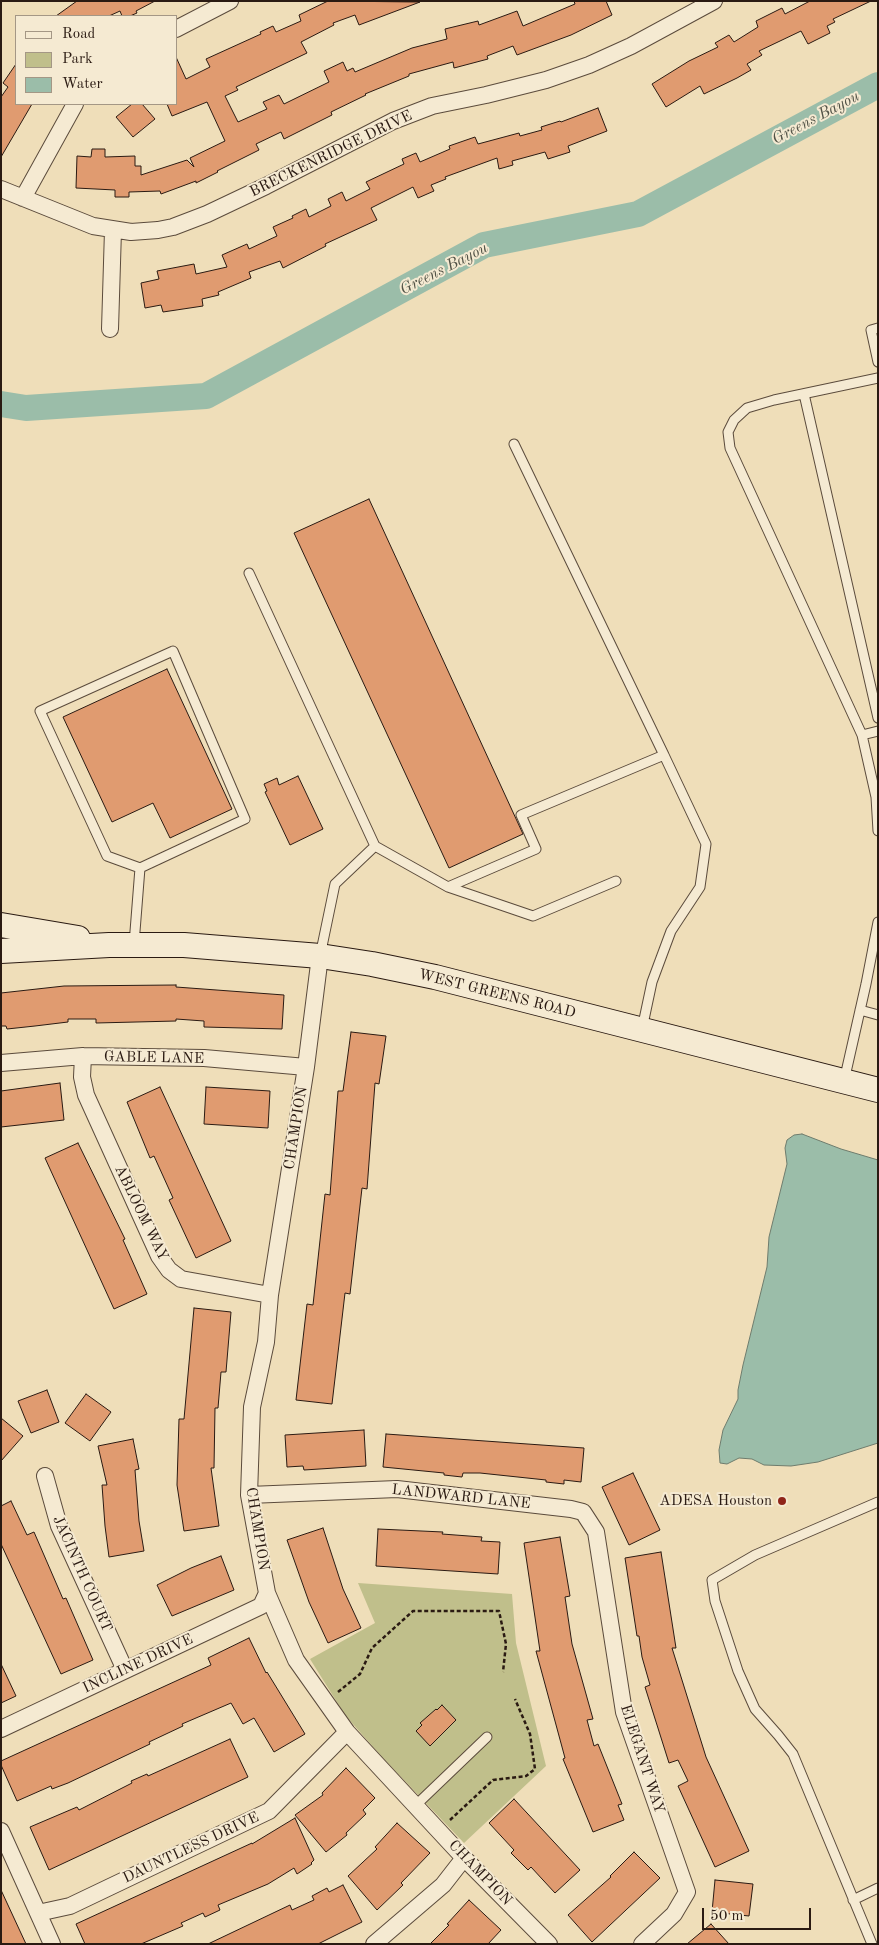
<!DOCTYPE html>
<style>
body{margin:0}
#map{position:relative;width:879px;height:1945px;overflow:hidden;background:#efdeb9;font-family:"Old Standard TT",serif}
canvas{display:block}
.frame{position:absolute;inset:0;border:2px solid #2a1a12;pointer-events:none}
.legend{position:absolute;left:15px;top:15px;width:162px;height:90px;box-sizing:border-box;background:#f5ead2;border:1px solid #a49785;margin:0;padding:6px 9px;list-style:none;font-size:15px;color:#2a1a12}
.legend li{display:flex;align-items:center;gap:10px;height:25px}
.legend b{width:25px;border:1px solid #a49785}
.scale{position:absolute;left:702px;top:1908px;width:109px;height:22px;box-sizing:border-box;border:2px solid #2a1a12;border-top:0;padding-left:6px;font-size:15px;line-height:18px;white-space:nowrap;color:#2a1a12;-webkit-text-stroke:4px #f5ead2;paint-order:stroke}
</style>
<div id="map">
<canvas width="879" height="1945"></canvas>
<div class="frame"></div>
<ul class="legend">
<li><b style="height:6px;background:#f5ead2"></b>Road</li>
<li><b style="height:14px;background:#c0bf8b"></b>Park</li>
<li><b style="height:14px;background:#9bbda9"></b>Water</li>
</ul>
<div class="scale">50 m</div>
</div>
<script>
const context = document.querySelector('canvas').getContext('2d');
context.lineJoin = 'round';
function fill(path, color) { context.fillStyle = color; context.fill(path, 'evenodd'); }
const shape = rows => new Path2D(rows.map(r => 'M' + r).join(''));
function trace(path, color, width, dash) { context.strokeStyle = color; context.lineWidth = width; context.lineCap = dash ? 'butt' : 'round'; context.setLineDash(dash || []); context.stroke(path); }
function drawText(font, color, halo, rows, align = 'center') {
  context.font = font + ' "Old Standard TT",serif'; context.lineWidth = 4; context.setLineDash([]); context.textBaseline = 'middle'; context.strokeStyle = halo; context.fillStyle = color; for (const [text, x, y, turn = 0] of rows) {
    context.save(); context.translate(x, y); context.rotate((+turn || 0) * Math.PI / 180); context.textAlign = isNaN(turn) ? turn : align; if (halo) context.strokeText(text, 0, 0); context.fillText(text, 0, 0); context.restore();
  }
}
fill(shape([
 [358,1583,512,1594,516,1643,546,1766,464,1843,380,1755,345,1715,310,1659,375,1623]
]), '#c0bf8b');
const water = shape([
 [802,1134,841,1149,878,1160,878,1443,818,1462,791,1466,764,1465,752,1459,739,1458,727,1464,720,1463,719,1450,723,1430,738,1399,738,1390,743,1365,767,1267,769,1237,787,1164,785,1148,787,1140,794,1135,802,1134]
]);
fill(water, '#9bbda9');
trace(water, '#6e7c6d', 1);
trace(shape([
 [1,404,26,408,206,396,484,245,638,214,878,85]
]), '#9bbda9', 26);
const building = shape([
 [77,1,155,1,136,11,137,13,130,16,122,16,120,11,109,16,56,16,77,1],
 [328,1,420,2,359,25,355,15,333,23,334,25,301,42,307,53,236,87,238,90,225,96,238,122,267,109,263,102,279,95,284,104,329,82,324,71,343,62,347,71,353,68,355,72,412,48,447,39,445,29,478,21,479,25,517,11,523,26,575,4,574,1,606,1,612,15,571,35,517,55,513,46,487,56,488,59,454,68,453,62,409,74,409,76,365,94,366,95,331,112,332,115,284,139,281,132,256,144,259,150,217,171,218,172,196,183,196,181,161,194,160,191,129,192,129,197,115,197,115,190,76,188,77,156,91,157,92,149,105,149,105,157,135,156,135,166,141,166,141,175,187,160,194,167,190,158,225,141,207,102,172,116,167,104,176,104,176,57,186,79,210,67,206,59,261,34,260,32,273,26,276,32,301,21,299,15,328,1],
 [810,1,871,1,833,19,835,22,827,26,830,33,808,44,801,31,759,51,762,55,747,64,751,70,737,78,704,94,700,86,666,107,652,84,689,61,718,47,715,43,729,35,734,42,758,27,756,21,782,8,785,14,810,1],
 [16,64,16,104,32,104,1,157,1,97,8,87,3,83,16,64],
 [132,104,142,104,155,119,133,137,116,117,132,104],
 [598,108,607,131,568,146,570,152,548,159,545,152,512,161,513,165,499,169,497,158,445,177,446,179,431,185,434,191,418,198,413,187,371,208,377,220,325,244,326,246,283,268,280,261,249,272,251,278,218,292,219,295,202,299,203,306,163,312,161,305,145,308,141,283,159,279,157,271,194,264,196,274,227,267,222,255,247,244,249,249,277,236,273,227,293,218,292,216,306,209,309,217,331,206,328,199,342,192,346,201,370,189,366,182,404,164,402,159,416,153,420,162,450,149,449,146,475,137,478,144,519,133,520,136,542,130,541,127,560,121,561,122,598,108],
 [369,499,523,834,449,868,294,533,369,499],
 [167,669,232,809,170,838,153,803,112,822,63,717,167,669],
 [298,776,323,829,290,845,265,792,267,791,264,784,277,778,279,785,298,776],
 [176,985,176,987,284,995,282,1029,204,1027,204,1021,176,1019,176,1021,96,1023,96,1019,68,1019,68,1022,35,1026,7,1029,6,1026,1,1026,1,993,64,986,176,985],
 [351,1032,386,1036,379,1084,375,1083,367,1189,362,1188,350,1294,345,1293,332,1404,296,1400,307,1304,313,1305,325,1194,330,1195,338,1091,343,1091,351,1032],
 [60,1083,64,1120,1,1127,1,1091,60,1083],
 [160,1087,231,1241,196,1258,169,1200,173,1198,154,1156,150,1158,127,1102,160,1087],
 [206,1087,270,1091,268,1128,204,1124,206,1087],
 [78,1143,125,1239,123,1240,147,1294,114,1309,45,1158,78,1143],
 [194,1308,231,1312,226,1372,221,1372,218,1408,215,1408,214,1468,211,1468,219,1526,184,1531,177,1485,179,1419,184,1419,194,1308],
 [47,1390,59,1422,31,1433,18,1401,47,1390],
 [86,1394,111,1412,90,1441,65,1423,86,1394],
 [1,1418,23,1436,1,1461,1,1418],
 [364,1430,366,1466,304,1470,303,1466,287,1467,285,1435,364,1430],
 [386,1434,584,1448,581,1482,564,1480,564,1484,546,1482,546,1480,480,1473,463,1473,462,1477,444,1475,444,1473,383,1467,386,1434],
 [133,1439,139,1469,135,1470,139,1521,144,1551,109,1557,105,1526,102,1485,107,1485,98,1446,133,1439],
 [633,1473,660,1530,629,1545,602,1487,633,1473],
 [11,1501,27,1535,34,1532,63,1599,66,1598,93,1660,61,1674,1,1544,1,1506,11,1501],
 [323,1528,343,1589,361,1628,328,1643,309,1602,287,1540,323,1528],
 [378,1529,443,1532,442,1534,482,1537,481,1541,500,1542,498,1574,376,1566,378,1529],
 [560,1537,570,1596,565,1597,572,1644,593,1719,587,1720,594,1746,598,1744,622,1804,618,1805,624,1820,593,1832,563,1759,565,1758,536,1651,540,1651,524,1543,560,1537],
 [661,1552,676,1648,672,1648,706,1757,749,1851,715,1867,678,1786,688,1781,678,1760,669,1763,645,1687,650,1685,642,1657,639,1636,637,1636,625,1558,661,1552],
 [221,1556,234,1590,172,1616,157,1585,191,1568,221,1556],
 [249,1638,266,1673,267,1672,305,1734,274,1752,254,1718,243,1724,231,1703,182,1724,183,1726,149,1742,150,1744,68,1783,52,1789,51,1786,17,1801,1,1765,1,1761,211,1665,208,1658,249,1638],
 [1,1664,16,1696,1,1703,1,1664],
 [442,1705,456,1720,430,1746,416,1731,422,1725,420,1723,436,1709,437,1710,442,1705],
 [230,1739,248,1777,49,1870,30,1827,77,1807,79,1810,132,1783,131,1781,147,1774,148,1776,230,1739],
 [346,1768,375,1798,363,1810,366,1814,346,1833,347,1835,326,1852,295,1815,323,1795,322,1793,346,1768],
 [514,1799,580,1870,555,1893,531,1867,528,1870,511,1853,514,1850,489,1823,514,1799],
 [295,1818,314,1860,311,1863,312,1864,297,1874,294,1868,268,1884,218,1905,220,1910,205,1917,203,1913,181,1923,183,1926,141,1944,85,1944,76,1924,252,1843,252,1844,295,1818],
 [397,1823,430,1853,401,1883,403,1885,377,1910,348,1876,377,1849,375,1847,397,1823],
 [634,1852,660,1878,592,1942,568,1915,611,1877,610,1876,634,1852],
 [715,1880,753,1884,749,1916,712,1912,715,1880],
 [343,1885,362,1922,318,1944,208,1944,290,1905,292,1910,314,1900,312,1896,327,1888,329,1892,343,1885],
 [1,1890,26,1944,1,1944,1,1890],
 [469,1900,501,1930,488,1944,430,1944,449,1925,447,1924,469,1900],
 [711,1924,729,1944,687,1944,711,1924]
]);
fill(building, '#e09b70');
trace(building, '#2a1a12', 1);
const service = shape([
 [878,328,871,330,878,362],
 [878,378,774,400,747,408,734,420,728,432,730,448,862,735,876,797,878,831],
 [804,394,878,718],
 [514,444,664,755],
 [249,573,375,846,448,887,533,916,616,881],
 [862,735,878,731],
 [448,887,536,849,521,815,664,755,706,844,700,887,671,931,652,982,642,1029],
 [134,944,140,868,245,819,173,651,40,711,107,856,140,868],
 [320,956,335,884,375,846],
 [860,1010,878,1015],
 [844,1081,866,984,878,922],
 [415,1806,487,1737],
 [853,1900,878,1888],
 [872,1944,793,1754,778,1735,755,1709,738,1671,715,1601,712,1580,755,1555,878,1502]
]);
const minor = shape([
 [176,29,230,1],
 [1,189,93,226,131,232,158,230,173,227,207,214,266,186,393,121,432,106,486,95,546,80,589,65,631,46,714,1],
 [23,198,75,104],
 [110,329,113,230],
 [320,956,306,1067,270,1295,266,1342,252,1407,249,1495,267,1593,296,1660,347,1732,464,1858,549,1944],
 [83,1056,82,1077,86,1095,159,1256,169,1270,181,1279,270,1295],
 [1,1063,83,1056,204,1058,306,1067],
 [45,1476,59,1526,125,1670],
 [249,1495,397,1489,571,1509,583,1512,596,1532,624,1712,687,1892,674,1914,642,1944],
 [1,1729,261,1606,267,1593],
 [1,1831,52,1944],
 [38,1913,70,1906,269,1811,347,1732],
 [374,1944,443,1885,464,1858]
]);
const secondary = shape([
 [1,925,78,938],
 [1,951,109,945,184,945,320,956,372,964,435,977,878,1090]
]);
trace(service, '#5b4b3c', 11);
trace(minor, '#5b4b3c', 18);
trace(secondary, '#2a1a12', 26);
trace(shape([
 [338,1692,360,1674,372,1648,413,1611,499,1611,506,1644,503,1672],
 [450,1820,493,1780,526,1776,535,1769,530,1734,515,1699]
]), '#2a1a12', 2.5, [4, 2.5]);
trace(service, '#f5ead2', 9);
trace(minor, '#f5ead2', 16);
trace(secondary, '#f5ead2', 24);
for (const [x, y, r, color] of [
 [782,1501,5,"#8f2418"]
]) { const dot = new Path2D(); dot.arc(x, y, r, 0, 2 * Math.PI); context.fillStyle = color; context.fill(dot); trace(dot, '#f5ead2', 2); }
drawText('15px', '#2a1a12', '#f5ead2', [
 ["BRECKENRIDGE DRIVE",331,154,-26],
 ["WEST GREENS ROAD",497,994,14],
 ["GABLE LANE",154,1058,1],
 ["CHAMPION",296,1128,-81],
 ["ABLOOM WAY",141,1213,64],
 ["LANDWARD LANE",461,1497,6],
 ["CHAMPION",257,1529,81],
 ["JACINTH COURT",82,1574,66],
 ["INCLINE DRIVE",138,1664,-25],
 ["ELEGANT WAY",642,1759,72],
 ["DAUNTLESS DRIVE",191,1848,-25],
 ["CHAMPION",480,1873,46]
]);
drawText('15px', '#2a1a12', '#f5ead2', [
 ["ADESA Houston",772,1501]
], 'right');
drawText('italic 16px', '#525347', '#f5ead2', [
 ["Greens Bayou",816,118,-28],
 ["Greens Bayou",444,269,-27]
]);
</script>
